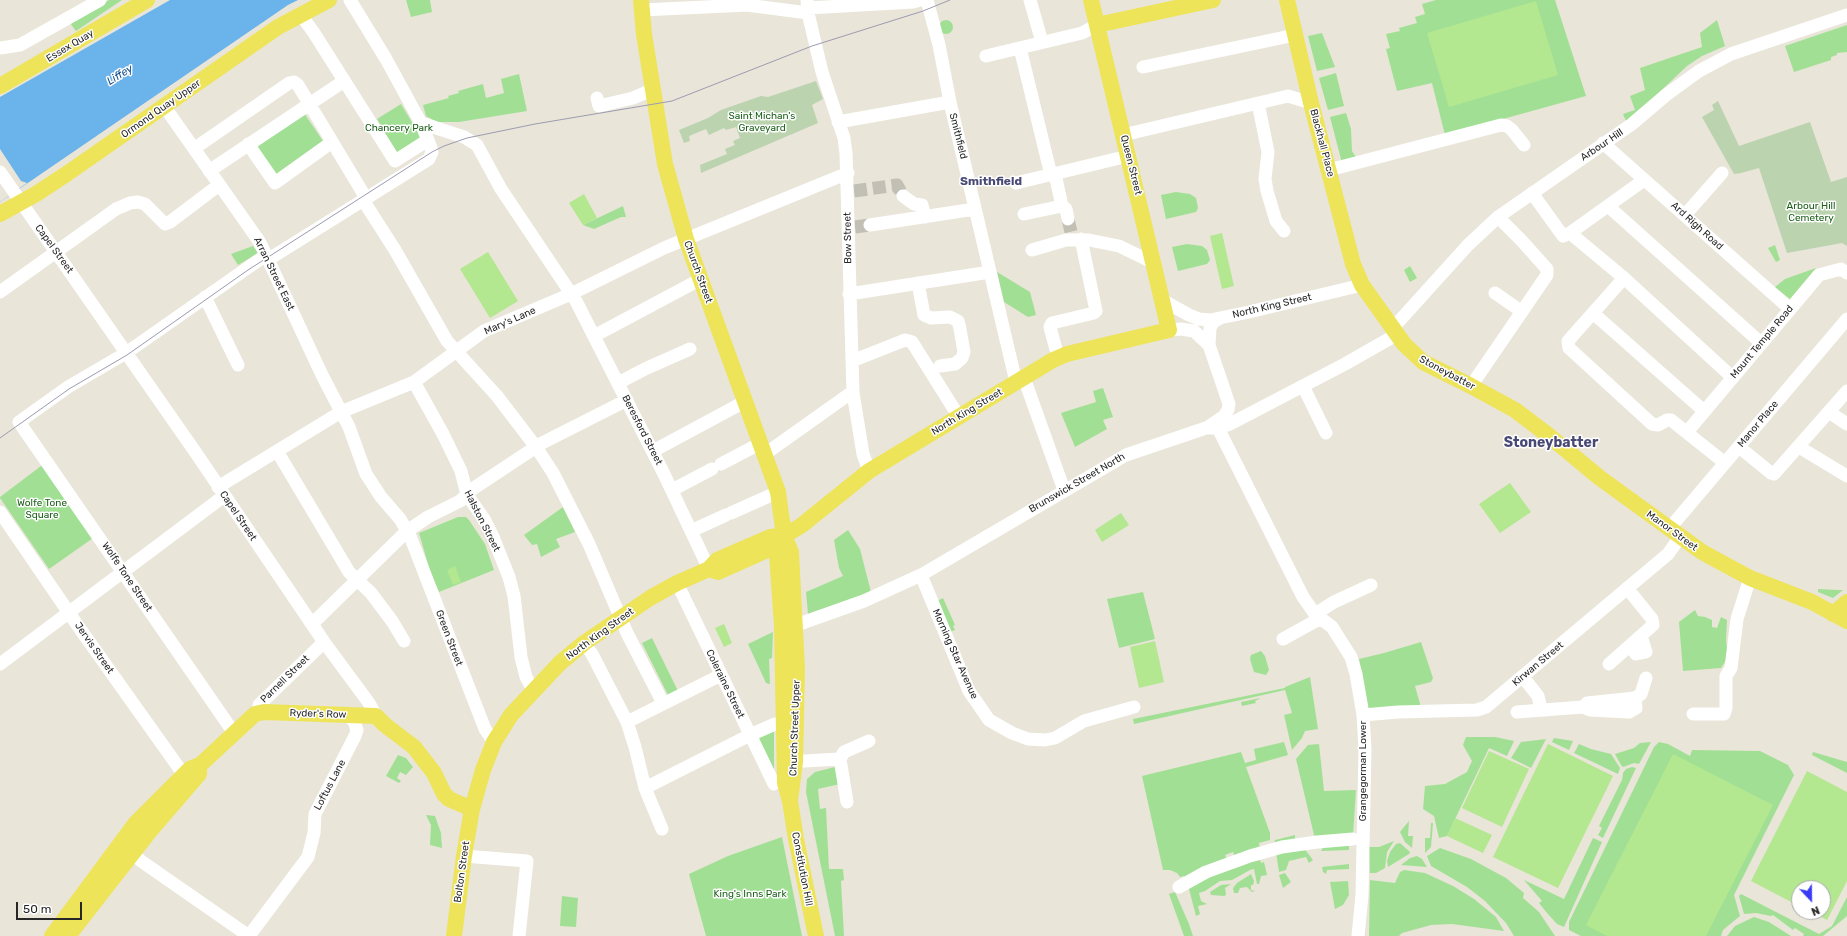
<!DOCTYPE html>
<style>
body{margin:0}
#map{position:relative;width:1847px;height:936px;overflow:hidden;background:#e9e5d8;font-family:Rubik,sans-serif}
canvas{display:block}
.north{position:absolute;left:1791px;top:880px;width:40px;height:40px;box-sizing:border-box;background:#fff;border:1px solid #a9a9a9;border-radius:50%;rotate:158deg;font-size:11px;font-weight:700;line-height:16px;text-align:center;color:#272727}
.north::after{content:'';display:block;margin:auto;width:14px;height:18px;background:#393bf5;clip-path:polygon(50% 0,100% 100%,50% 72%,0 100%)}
.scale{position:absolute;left:16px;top:902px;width:66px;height:18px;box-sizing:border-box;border:2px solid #272727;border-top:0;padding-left:5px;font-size:12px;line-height:14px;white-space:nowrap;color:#272727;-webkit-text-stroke:3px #fff;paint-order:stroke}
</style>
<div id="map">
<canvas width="1847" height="936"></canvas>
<div class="north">N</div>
<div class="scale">50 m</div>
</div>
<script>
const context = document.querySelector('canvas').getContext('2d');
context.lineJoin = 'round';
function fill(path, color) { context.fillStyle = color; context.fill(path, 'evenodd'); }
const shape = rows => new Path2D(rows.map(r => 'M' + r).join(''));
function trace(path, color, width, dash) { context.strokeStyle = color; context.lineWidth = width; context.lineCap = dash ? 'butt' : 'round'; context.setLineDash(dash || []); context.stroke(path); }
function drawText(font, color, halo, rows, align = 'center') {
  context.font = font + ' Rubik,sans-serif'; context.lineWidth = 3; context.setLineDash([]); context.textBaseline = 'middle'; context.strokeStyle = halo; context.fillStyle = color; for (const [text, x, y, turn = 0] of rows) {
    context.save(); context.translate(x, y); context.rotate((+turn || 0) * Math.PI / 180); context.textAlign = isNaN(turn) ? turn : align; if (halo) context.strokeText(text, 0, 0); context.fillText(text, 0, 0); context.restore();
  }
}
fill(shape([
 [109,0,122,0,76,31,70,23],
 [406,0,430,0,432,12,411,17],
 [1436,0,1555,0,1586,96,1445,135,1432,83,1397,91,1386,49,1390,48,1386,34,1400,31,1399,28,1417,23,1415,17,1425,14,1422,4],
 '939 27a7 7 0 1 1 14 0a7 7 0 1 1-14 0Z',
 [1717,20,1725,46,1702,56,1687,66,1631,119,1626,121,1623,114,1635,110,1630,96,1645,90,1640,68,1702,47,1700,33],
 [1847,25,1847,52,1837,53,1837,55,1831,57,1831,60,1794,72,1785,46],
 [1322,33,1335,67,1317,71,1308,36],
 [1336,73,1344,106,1328,110,1319,78],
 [519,74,527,111,459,122,437,122,426,116,423,105,449,98,448,96,459,93,458,91,483,84,486,98,504,93,501,79],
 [401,104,422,139,397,154,377,119],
 [304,113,323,141,276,174,256,146],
 [1346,113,1351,129,1352,151,1357,159,1342,163,1330,117],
 [1176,192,1190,194,1196,198,1198,208,1196,212,1166,219,1161,195],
 [623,206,626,217,621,217,594,229,583,225],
 [1187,244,1202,246,1207,250,1210,260,1207,264,1178,271,1172,247],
 [1775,245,1780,260,1776,262,1768,248],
 [253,246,258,253,238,265,231,254],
 [1410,266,1417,278,1410,282,1404,270],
 [1816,268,1790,299,1775,287,1785,279],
 [997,272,1030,292,1036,315,1028,317,1004,302],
 [1103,388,1113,417,1103,420,1107,429,1075,447,1061,413,1096,402,1093,391],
 [45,463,96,536,49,569,0,498,0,497],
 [563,507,575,532,556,539,560,547,541,557,537,544,532,545,524,535],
 [458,517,466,517,469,520,485,544,494,570,439,592,430,571,419,533],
 [848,530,860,549,871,592,808,614,806,592,843,576,839,568,834,540],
 [1818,589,1838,590,1843,590,1833,598,1818,592],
 [1143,592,1155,639,1119,648,1107,599],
 [943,598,955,625,953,626,955,630,950,632,937,601],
 [1695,610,1698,616,1705,617,1712,620,1712,627,1717,628,1721,617,1727,620,1726,640,1728,657,1721,668,1683,671,1679,622],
 [773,632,772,658,769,659,770,684,766,683,748,644],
 [652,638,678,691,668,695,642,643],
 [1421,642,1433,678,1431,682,1415,686,1421,707,1369,711,1359,659,1384,653],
 [1261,651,1265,656,1269,670,1266,675,1254,672,1250,659,1251,655],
 [1310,677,1318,729,1305,731,1302,738,1292,750,1284,715,1292,713,1285,690,1134,724,1133,719,1285,688,1285,687],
 [1276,695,1261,698,1255,701,1256,703,1242,706,1241,702],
 [774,730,774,779,756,738],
 [1466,737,1495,737,1514,741,1507,756,1489,748,1447,836,1439,838,1434,816,1423,809,1425,786,1445,784,1467,772,1472,761,1463,745],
 [1554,738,1573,741,1569,750,1552,742],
 [1546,739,1531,768,1511,758,1521,742],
 [1284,742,1288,755,1246,767,1270,833,1270,840,1259,843,1260,850,1235,857,1233,852,1225,855,1227,860,1186,879,1184,876,1180,877,1177,873,1170,870,1163,870,1142,776,1241,752,1245,763,1256,760,1254,749],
 [1651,742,1639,764,1634,763,1623,767,1621,765,1615,754,1634,748,1640,743],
 [1659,742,1668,744,1690,756,1692,750,1760,751,1788,765,1794,775,1734,895,1740,916,1723,930,1721,936,1581,936,1569,930,1569,922,1654,747],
 [1319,744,1324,791,1356,790,1353,836,1315,837,1314,835,1296,759,1308,745],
 [1579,744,1591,749,1611,754,1620,768,1618,774,1574,753],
 [1813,752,1847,762,1847,773,1812,755],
 [398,755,406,758,413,767,406,775,400,772,397,778,401,781,399,783,386,776],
 [835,767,837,768,840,784,818,789,820,809,826,808,829,869,843,869,844,880,841,881,844,936,835,936,806,792,807,779,815,772],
 [1632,767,1636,768,1603,838,1601,837,1598,835,1602,828,1599,826,1622,780,1623,773,1626,769],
 [426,815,435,816,441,833,442,848,430,845,431,825],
 [1409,821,1408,836,1413,836,1412,848,1405,842,1400,832],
 [1431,823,1433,823,1431,847,1425,853,1425,838,1430,838],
 [1295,835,1295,840,1274,845,1275,840],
 [782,837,802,936,706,936,689,874,728,856],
 [1593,838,1602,842,1564,927,1557,924,1547,913,1539,903,1542,901,1524,880,1564,899],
 [1394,841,1387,852,1385,868,1376,873,1370,873,1369,847,1379,847],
 [1349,843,1349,850,1321,851,1324,846],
 [1400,843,1410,852,1409,854,1388,867,1387,861,1390,852,1396,844],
 [1303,847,1313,860,1309,863,1306,857,1289,861,1286,870,1279,872,1276,852],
 [1440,848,1471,859,1506,878,1524,893,1523,898,1539,912,1555,936,1514,936,1506,923,1485,901,1467,887,1431,866,1427,856],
 [1259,856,1261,863,1264,862,1267,875,1261,876,1259,884,1257,884,1254,869,1250,870,1232,880,1220,881,1205,891,1199,893,1201,901,1207,904,1198,906,1200,914,1196,916,1188,885],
 [1417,856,1422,859,1427,867,1401,865,1410,858],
 [1349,864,1349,869,1327,870,1326,874,1323,872,1322,867],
 [1404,870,1425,873,1453,886,1474,899,1496,917,1504,931,1452,924,1431,925,1402,933,1399,936,1369,936,1370,880,1395,883,1400,872],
 [1285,873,1291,882,1283,888,1279,875],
 [1251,874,1254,881,1253,885,1251,885,1251,890,1255,891,1252,892,1247,887,1240,888,1238,893,1234,893,1233,888,1237,883],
 [1348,881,1349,895,1343,905,1335,909,1330,882],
 [1231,884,1225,888,1226,894,1225,896,1211,895,1210,892,1221,885],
 [1175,892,1189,924,1193,936,1184,936,1169,894],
 [1741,894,1819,934,1832,926,1847,897,1847,916,1823,936,1803,936,1804,934,1795,928,1793,930,1773,915,1771,916,1756,913,1744,914,1739,896],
 [562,896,578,898,576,927,560,926],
 [1754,917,1769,922,1791,936,1727,936,1735,926]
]), '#a1e094');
fill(shape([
 [816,81,823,99,812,105,818,123,701,173,700,165,727,154,725,149,735,145,733,141,740,138,736,127,726,130,724,128,709,135,706,129,689,136,690,141,684,143,679,130,708,118,721,110,761,96,768,97],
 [1718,101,1739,146,1810,122,1831,182,1847,177,1847,246,1842,243,1787,253,1759,168,1741,173,1734,174,1702,117,1714,110,1712,105]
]), '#bbd3af');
fill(shape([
 [1536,1,1558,75,1449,107,1427,33],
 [584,194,597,218,583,225,569,203],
 [1222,233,1234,286,1222,289,1210,236],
 [488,252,518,301,490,318,460,269],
 [1510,483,1531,512,1500,533,1479,504],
 [1121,513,1129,525,1102,542,1095,530],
 [455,566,461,582,453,585,447,570],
 [724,624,732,643,724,647,715,628],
 [1155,641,1164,682,1139,688,1130,647],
 [1548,744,1613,776,1558,888,1493,857],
 [1489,751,1529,769,1502,827,1462,808],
 [1673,754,1773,805,1706,936,1607,936,1586,925],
 [1807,771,1847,792,1847,881,1827,920,1812,912,1823,912,1823,888,1799,888,1799,906,1751,881],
 [1455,818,1492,835,1483,853,1447,836]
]), '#b3e790');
fill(shape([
 [170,0,298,0,288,5,0,202,0,97]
]), '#6bb3eb');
fill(shape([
 [0,149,21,181,27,183,0,202]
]), '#e9e5d8');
trace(shape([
 [854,191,897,185,903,196],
 [1068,219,1072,236],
 [855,227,870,225]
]), '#c2bfb5', 13, [13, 6]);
trace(shape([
 [350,0,386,59,421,123,464,137,477,145,501,189,576,301,664,474,709,569],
 [807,0,808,13,822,72,844,138,846,153,853,393,863,454,869,471],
 [927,0,939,45,950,102,1016,382],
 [1030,0,1042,42],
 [808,8,913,2,920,0],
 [642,10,747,5,808,13],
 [301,15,314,33,395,161,428,140],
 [0,48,20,45,100,0],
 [1020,48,1051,175],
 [986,56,1082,33,1097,25],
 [1143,67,1295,35],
 [597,98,599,106,633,98,654,89],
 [1258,103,1268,152,1265,179,1267,191,1276,221,1284,231],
 [164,106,259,241,266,255,322,375,349,427,366,474,381,497,400,519,410,536,485,729,494,742],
 [838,122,950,102],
 [1123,135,1288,96,1311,103],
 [1603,143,1790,309],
 [248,144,275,183,332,142],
 [195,148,289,83,294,82,298,85,366,198],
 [1329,170,1501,125,1507,126,1512,130,1524,145],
 [209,171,344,81],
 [0,172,196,453,324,642,369,703,376,716],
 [1055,174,1062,206],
 [1016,183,1128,156],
 [1532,193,1563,236,1570,233,1644,180],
 [903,196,914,204,922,205,925,217],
 [363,200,395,250,447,341,497,396,536,447,553,473,589,544,627,633,663,703],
 [1608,206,1761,343],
 [1024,214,1062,206,1066,209,1068,219],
 [1685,215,1722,173],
 [870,225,975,209],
 [1570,233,1624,278,1732,377],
 [1032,250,1066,240,1089,240,1119,246,1154,263],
 [269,259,429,159,432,152,431,148,421,123],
 [1624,278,1568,341,1569,348,1652,424,1658,425,1667,420,1671,420,1725,463],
 [918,283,924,315,931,318,950,317,958,321,960,329,964,352,962,358,955,364,940,366],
 [0,292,116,209,130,203,138,202,145,204,165,224,170,222,219,185],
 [1495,293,1521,311],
 [849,294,990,272],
 [205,297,238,365],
 [1162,300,1189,315,1199,319,1210,320,1249,312,1362,285],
 [1593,313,1704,411],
 [1392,329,1468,245,1498,217,1632,124,1666,95,1699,71,1731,54,1847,15],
 [1169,330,1181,329,1194,331,1209,345],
 [594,336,701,279],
 [1058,357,1050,327,1052,323,1094,313,1096,311,1081,239],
 [852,361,905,340,909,341,912,342,959,417],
 [1024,378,1064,490],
 [414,382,443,434,461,471,467,495,484,519,493,537,509,577,514,596,521,657,526,677,533,690],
 [618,383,647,368,690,349],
 [1303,386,1326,433],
 [1471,386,1547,275,1547,269,1522,241,1498,217],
 [1829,412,1847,424],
 [1208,427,1224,416,1228,410,1229,404,1209,345,1210,328,1213,322,1220,318],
 [1218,428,1303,597,1315,614,1332,627,1351,657,1356,674,1363,715,1365,749,1362,895,1358,936],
 [1687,432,1819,275,1841,269,1847,273],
 [1739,447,1771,473,1774,474,1847,391],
 [1799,447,1847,476],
 [277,451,349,572,371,593,392,621,404,641],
 [653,451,746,401],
 [765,454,848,395,853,393],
 [721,464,761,443],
 [218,487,341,412,414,382,484,331,571,294,664,248,848,173],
 [672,490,712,469],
 [0,512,78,626,189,782],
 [731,513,778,492],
 [1669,529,1847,319],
 [691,531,726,515],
 [921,575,969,691,989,720,1012,733,1028,739,1045,740,1055,738,1084,721,1134,707],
 [677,583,774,784],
 [1315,614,1334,602,1371,585],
 [312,624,407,531,428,517,460,501,474,488,542,443,627,400],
 [786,625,802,623,864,601,921,575,1126,455,1206,428,1218,428,1230,424,1345,364,1396,335],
 [1283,639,1321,618],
 [584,643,592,654,627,722,635,747,645,788,662,829],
 [1630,646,1636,654,1646,652,1641,636],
 [0,664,224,496],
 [1609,664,1653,625,1652,619,1627,588],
 [1523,677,1538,696,1541,709],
 [1635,698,1641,694,1646,678],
 [1517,712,1583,707,1590,710,1629,712,1636,708,1635,698,1587,703,1583,707],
 [259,713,259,705,324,642],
 [1693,714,1724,714,1726,708,1726,676,1731,668,1737,619,1750,578],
 [1363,715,1398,712,1477,710,1486,707,1668,554,1680,537],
 [627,722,721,675],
 [234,733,19,422,68,387,126,353,266,255],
 [840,759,847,802],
 [786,762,840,759,844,752,869,741],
 [645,788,750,735,775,724,794,724],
 [133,844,133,853,141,861,249,936],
 [464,856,527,861,519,936],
 [1179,887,1206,872,1250,856,1282,847,1317,842,1353,839],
 [249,936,308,857,314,833,315,814,355,736,357,730,354,721,347,715]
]), '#fff', 13);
trace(shape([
 [641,0,644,34,665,164,686,239,778,492,784,536,791,552,797,670,795,762,790,801],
 [1287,0,1311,103,1353,264,1362,285,1404,344,1423,362,1471,386,1515,410,1548,435,1600,478,1702,552,1750,578,1812,602,1847,621],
 [1097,25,1213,0],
 [0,86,147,0],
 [0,214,36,194,65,175,278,27,329,0],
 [783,537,777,554,782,626,785,783,790,801,796,839,816,936],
 [709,569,718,572,774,547,784,536,802,525,869,471,1053,360,1067,354,1169,330,1091,0],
 [1833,614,1847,602],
 [52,936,135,824,190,769,200,765,255,714,264,712,376,716,385,725,414,747,434,773,444,794,449,799,472,809],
 [68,936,149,832,199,774,199,768],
 [454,936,464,856,472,809,483,770,494,742,511,715,560,663,584,643,650,598,677,583,709,569,717,560,770,537,780,536]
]), '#ede459', 16);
trace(shape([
 [0,438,69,389,127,355,248,270,432,152,444,146,467,138,535,124,672,101,812,46,923,11,950,0]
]), '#9c9bb1', 1);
drawText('10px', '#272727', '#fff', [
 ["Essex Quay",70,46,-31],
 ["Ormond Quay Upper",161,109,-35],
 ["Smithfield",958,136,76],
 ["Blackhall Place",1322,143,75],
 ["Arbour Hill",1602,145,-34],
 ["Queen Street",1131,165,76],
 ["Ard Righ Road",1697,226,42],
 ["Bow Street",848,238,-91],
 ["Capel Street",54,249,54],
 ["Church Street",698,272,70],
 ["Arran Street East",274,274,64],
 ["North King Street",1272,306,-13],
 ["Mary's Lane",510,321,-24],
 ["Mount Temple Road",1762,342,-50],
 ["Stoneybatter",1447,373,28],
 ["North King Street",967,412,-31],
 ["Manor Place",1758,424,-50],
 ["Beresford Street",642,430,63],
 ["Brunswick Street North",1077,483,-30],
 ["Capel Street",238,516,56],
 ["Halston Street",482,521,63],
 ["Manor Street",1672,531,36],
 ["Wolfe Tone Street",127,577,56],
 ["North King Street",600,634,-36],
 ["Green Street",449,638,69],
 ["Jervis Street",94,648,55],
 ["Morning Star Avenue",955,654,66],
 ["Kirwan Street",1538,664,-40],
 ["Parnell Street",285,679,-44],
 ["Coleraine Street",725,684,64],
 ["Ryder's Row",318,714,2],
 ["Church Street Upper",795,728,-88],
 ["Grangegorman Lower",1363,771,-90],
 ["Loftus Lane",330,785,-62],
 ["Constitution Hill",802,869,79],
 ["Bolton Street",462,872,-82]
]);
drawText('10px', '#1c601a', '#fff', [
 ["Saint Michan's",762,116],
 ["Graveyard",762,128],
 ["Chancery Park",399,128],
 ["Arbour Hill",1811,206],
 ["Cemetery",1811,218],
 ["Wolfe Tone",42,503],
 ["Square",42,515],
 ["King's Inns Park",750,894]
]);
drawText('italic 11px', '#104e92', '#fff', [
 ["Liffey",120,75,-32]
]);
drawText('bold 12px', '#494976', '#fff', [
 ["Smithfield",991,182]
]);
drawText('bold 14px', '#494976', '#fff', [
 ["Stoneybatter",1551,443]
]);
</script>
